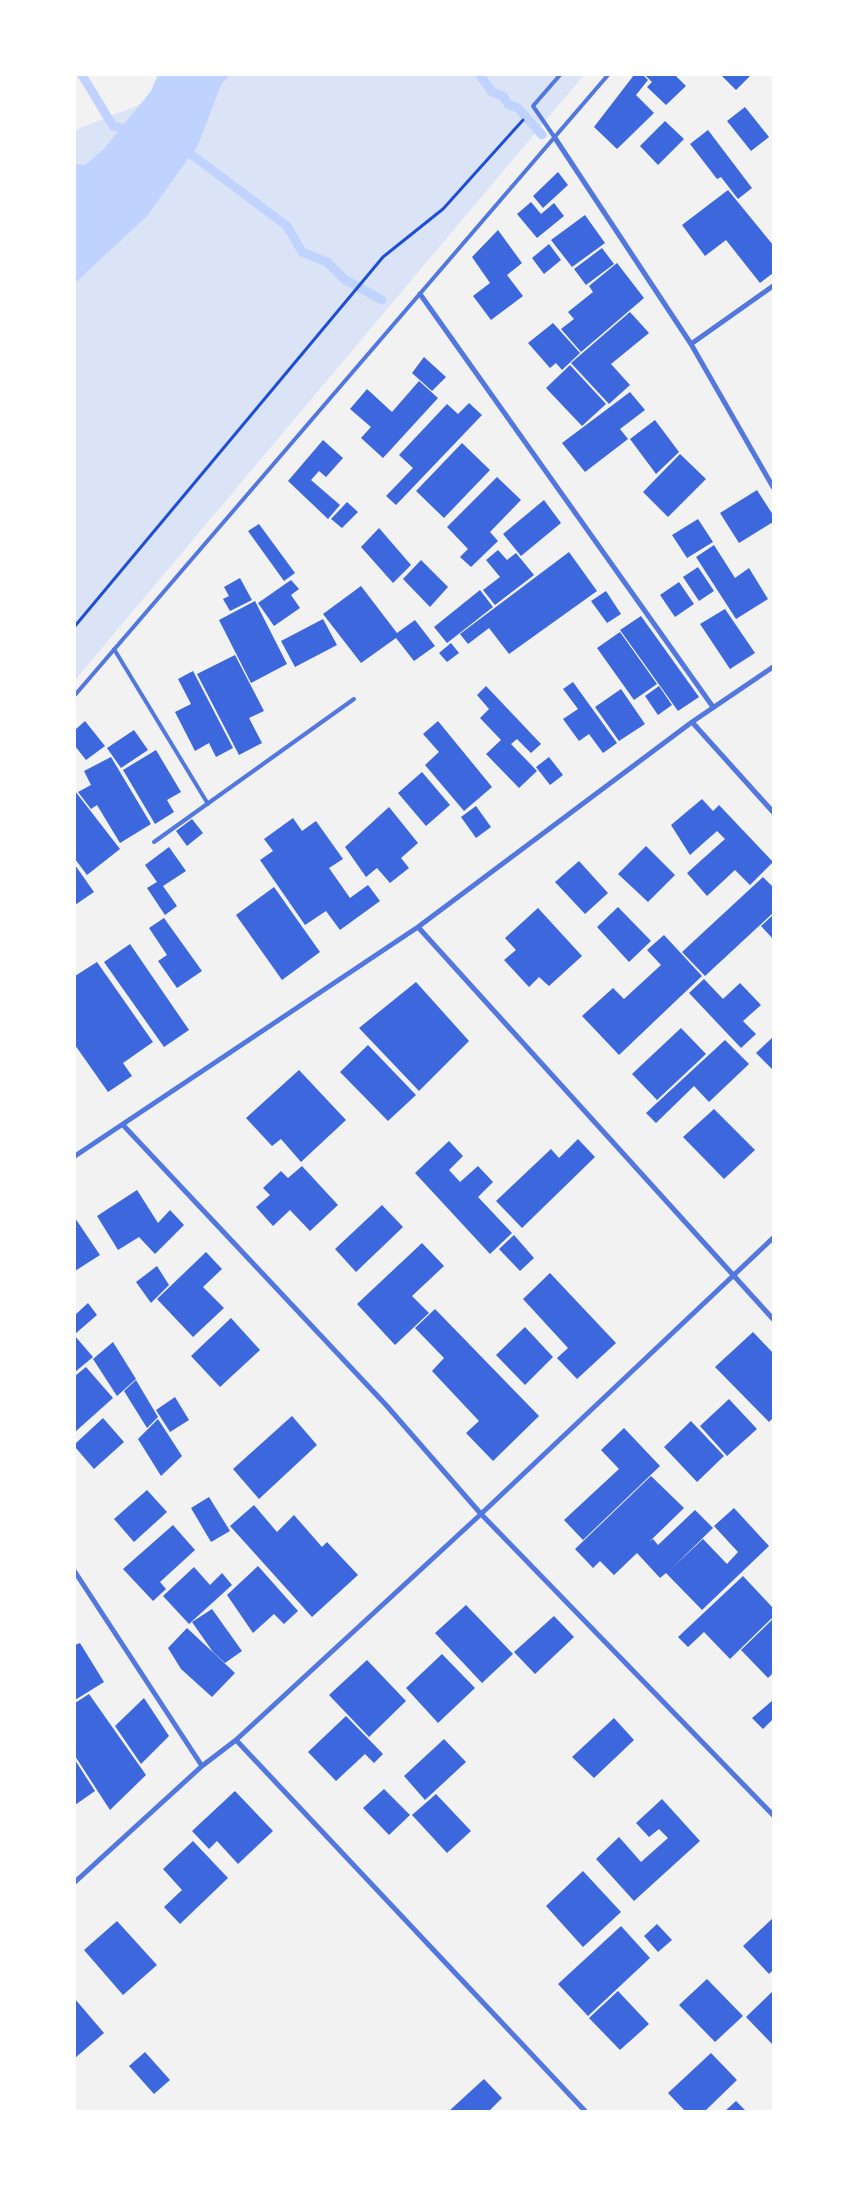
<!DOCTYPE html>
<style>
body{margin:0}
#map{position:relative;width:848px;height:2186px;overflow:hidden;background:#f2f2f2;font-family:Poppins,sans-serif}
canvas{display:block}
.frame{position:absolute;inset:0;border:76px solid #fff;pointer-events:none}
</style>
<div id="map">
<canvas width="848" height="2186"></canvas>
<div class="frame"></div>
</div>
<script>
const context = document.querySelector('canvas').getContext('2d');
context.lineJoin = 'round';
function fill(path, color) { context.fillStyle = color; context.fill(path, 'evenodd'); }
const shape = rows => new Path2D(rows.map(r => 'M' + r).join(''));
function trace(path, color, width, dash) { context.strokeStyle = color; context.lineWidth = width; context.lineCap = dash ? 'butt' : 'round'; context.setLineDash(dash || []); context.stroke(path); }
fill(shape([
 [194,75,584,75,75,680,75,130,174,91]
]), '#dbe4f7');
fill(shape([
 [158,75,229,75,221,85,198,145,147,216,75,283,75,164,85,165,104,149,151,91]
]), '#bfd3fe');
trace(shape([
 [82,75,113,126,131,130],
 [480,75,492,92,503,96,508,104,518,108,542,135],
 [183,148,287,226,302,252,327,262,344,279,382,300]
]), '#bfd3fe', 9);
fill(shape([
 [634,75,643,75,648,80,636,95,654,113,617,149,594,127],
 [645,75,675,75,686,86,666,105,647,87,652,82],
 [721,75,751,75,736,90],
 [745,107,769,137,751,151,727,121],
 [665,121,684,139,658,165,640,146],
 [708,130,752,188,738,199,721,177,717,179,690,144],
 [558,172,568,185,543,208,533,196],
 [728,190,773,245,773,273,760,283,726,240,705,256,682,225],
 [531,202,541,214,554,203,564,216,537,238,517,214],
 [585,215,605,243,572,267,551,240],
 [498,230,522,263,507,275,523,296,491,320,473,296,490,283,472,257],
 [549,244,561,260,544,274,532,258],
 [602,248,614,264,586,285,574,269],
 [617,263,644,298,581,352,561,329,574,319,568,312,593,292,589,286],
 [630,312,649,333,611,364,630,385,609,404,571,363],
 [553,323,580,353,562,370,556,363,550,368,528,343],
 [424,357,446,377,432,391,412,373],
 [570,365,606,404,582,426,546,388],
 [419,381,438,398,383,458,361,438,371,427,350,409,367,389,392,412],
 [630,392,645,410,620,429,628,439,585,472,562,443],
 [469,403,482,415,396,505,386,496,413,468,399,455,447,404,458,414],
 [655,420,679,452,656,474,630,439],
 [323,440,343,458,326,477,319,471,311,480,340,505,328,519,288,481],
 [462,443,490,470,444,518,416,491],
 [680,454,706,479,668,517,643,492],
 [497,477,521,500,490,532,498,541,471,567,460,557,468,549,447,527],
 [757,490,773,515,773,522,739,543,720,513],
 [544,500,561,523,521,556,503,534],
 [347,502,358,512,342,528,331,519],
 [698,519,713,542,687,558,672,535],
 [259,524,295,573,284,581,248,531],
 [379,528,411,565,393,583,361,547],
 [714,545,735,578,749,568,768,599,736,619,696,557],
 [498,550,507,560,516,553,534,575,495,605,483,590,500,577,486,560],
 [569,552,597,591,509,654,489,628,468,644,460,634],
 [421,560,448,587,430,607,403,579],
 [698,567,714,591,699,601,683,577],
 [240,578,252,600,230,611,223,599,229,596,224,587],
 [291,580,299,589,291,595,300,608,274,626,258,603],
 [679,582,694,604,675,617,660,595],
 [361,586,397,633,415,620,435,646,414,661,396,638,361,663,323,614],
 [480,590,493,607,447,643,434,627],
 [606,591,621,614,607,623,591,601],
 [255,601,287,664,251,683,219,620],
 [725,609,755,653,730,669,700,624],
 [641,616,699,697,678,711,620,630],
 [323,619,337,645,295,667,281,641],
 [620,632,657,684,634,700,597,648],
 [451,643,459,653,447,662,439,653],
 [235,655,264,711,249,718,262,743,239,755,197,674],
 [193,671,233,748,216,757,209,743,195,751,175,712,191,704,178,679],
 [573,682,617,743,603,753,589,734,579,741,563,719,578,709,563,689],
 [486,686,541,744,531,753,517,739,511,744,537,771,519,788,486,754,501,740,480,718,489,709,477,695],
 [659,686,672,705,658,715,645,696],
 [621,689,645,724,619,741,595,707],
 [85,721,105,746,86,760,75,746,75,730],
 [438,721,492,787,464,811,425,765,439,752,423,734],
 [134,730,148,750,121,768,107,748],
 [156,750,181,792,167,800,174,812,155,824,123,770],
 [111,757,151,824,120,843,97,805,91,809,78,792,91,785,84,771],
 [549,757,563,775,550,785,536,767],
 [422,772,450,805,426,826,398,793],
 [75,791,120,849,87,875,75,859],
 [702,799,713,811,719,805,773,862,750,885,735,870,707,896,687,873,725,839,717,831,690,855,671,825],
 [476,806,491,827,476,838,461,817],
 [389,807,418,843,401,858,409,868,390,883,377,868,366,877,345,847],
 [293,818,302,831,316,821,343,859,329,868,350,898,368,885,380,901,340,930,326,911,305,925,260,860,273,851,264,839],
 [192,819,203,833,187,846,176,831],
 [646,846,675,875,648,902,618,874],
 [169,847,186,871,163,886,177,906,165,915,147,888,157,882,145,865],
 [579,861,608,893,585,914,555,882],
 [75,865,94,892,75,905],
 [763,877,773,887,773,913,705,976,682,952],
 [274,887,320,952,282,980,236,915],
 [618,907,651,941,629,962,597,927],
 [538,908,582,956,549,986,539,977,529,987,504,960,516,950,505,938],
 [773,915,773,939,761,926],
 [164,918,202,971,177,988,158,961,167,955,149,928],
 [664,935,702,976,619,1055,582,1016,613,988,624,999,661,965,647,950],
 [130,944,189,1030,164,1047,104,962],
 [97,962,153,1042,123,1063,132,1076,108,1092,75,1045,75,976],
 [704,979,723,999,740,983,761,1005,743,1021,756,1034,741,1048,689,993],
 [416,982,469,1041,419,1091,359,1028],
 [681,1028,706,1054,657,1100,632,1074],
 [773,1037,773,1070,756,1053],
 [725,1040,749,1064,709,1102,694,1086,656,1123,646,1113],
 [368,1045,416,1095,388,1121,340,1072],
 [299,1070,346,1120,301,1162,281,1139,272,1146,246,1118],
 [714,1109,755,1150,724,1179,683,1137],
 [578,1139,595,1157,522,1228,496,1201,551,1149,559,1158],
 [449,1141,463,1156,449,1170,460,1182,478,1166,493,1182,478,1197,512,1233,490,1254,415,1173],
 [302,1166,338,1205,310,1231,290,1210,273,1226,256,1207,270,1195,263,1188,281,1171,288,1178],
 [137,1190,158,1223,170,1210,184,1225,155,1254,139,1237,118,1250,97,1216],
 [382,1205,403,1227,356,1272,335,1249],
 [75,1218,100,1255,75,1271],
 [514,1235,534,1258,520,1271,499,1249],
 [422,1243,444,1266,412,1296,429,1313,395,1345,357,1304],
 [206,1252,222,1269,203,1287,224,1308,193,1337,157,1299],
 [157,1266,169,1285,151,1303,136,1282],
 [550,1273,616,1343,577,1379,557,1358,568,1348,523,1299],
 [88,1303,97,1315,75,1334,75,1315],
 [435,1309,539,1416,493,1461,466,1433,479,1421,432,1371,444,1358,415,1328],
 [231,1318,260,1350,220,1387,191,1356],
 [525,1327,553,1357,525,1385,496,1355],
 [753,1332,773,1353,773,1418,769,1422,715,1367],
 [75,1336,93,1357,75,1372],
 [113,1342,136,1379,117,1396,93,1359],
 [86,1367,113,1398,75,1432,75,1376],
 [136,1380,158,1417,147,1428,124,1391],
 [175,1397,189,1420,170,1432,156,1410],
 [729,1399,757,1429,727,1456,700,1426],
 [292,1416,317,1445,259,1499,233,1469],
 [103,1418,124,1442,94,1469,75,1447,75,1444],
 [158,1419,182,1456,161,1476,138,1439],
 [691,1421,724,1456,697,1482,664,1447],
 [624,1428,660,1466,583,1540,564,1520,619,1469,601,1450],
 [651,1476,684,1508,649,1542,653,1539,658,1545,695,1510,713,1528,671,1569,703,1539,727,1564,738,1552,714,1526,734,1508,769,1546,702,1610,666,1573,660,1578,637,1553,614,1575,600,1561,593,1568,575,1549],
 [147,1490,167,1512,134,1542,114,1519],
 [209,1497,230,1531,211,1542,191,1508],
 [254,1505,277,1532,294,1515,322,1547,327,1542,358,1575,312,1617,230,1526],
 [173,1525,195,1550,160,1582,166,1589,153,1601,123,1569],
 [258,1566,298,1611,284,1624,274,1614,253,1633,227,1595],
 [194,1567,210,1585,222,1573,232,1585,189,1624,163,1596],
 [743,1576,773,1608,773,1617,730,1659,704,1632,688,1647,678,1637],
 [466,1605,513,1654,482,1683,435,1633],
 [212,1609,242,1651,225,1663,213,1652,192,1622],
 [554,1616,574,1637,535,1674,514,1652],
 [773,1619,773,1673,768,1678,741,1650],
 [187,1628,235,1673,212,1697,181,1669,168,1648],
 [80,1643,104,1682,75,1700,75,1645],
 [442,1654,475,1688,438,1723,406,1688],
 [367,1660,406,1701,369,1737,329,1695],
 [89,1694,146,1775,110,1810,75,1756,75,1703],
 [144,1698,169,1736,141,1764,115,1726],
 [773,1700,773,1719,763,1729,752,1718],
 [346,1716,383,1754,374,1763,365,1754,336,1781,308,1752],
 [614,1718,634,1740,594,1778,572,1757],
 [444,1739,466,1762,425,1800,404,1776],
 [75,1760,95,1791,75,1805],
 [384,1789,410,1815,389,1835,363,1808],
 [235,1791,273,1831,238,1864,217,1841,209,1849,192,1831],
 [436,1794,471,1831,447,1853,412,1815],
 [662,1799,700,1841,634,1901,596,1859,619,1837,641,1862,668,1838,659,1829,649,1837,636,1823],
 [193,1841,228,1878,180,1924,164,1907,182,1890,163,1869],
 [583,1871,621,1912,583,1947,546,1906],
 [773,1918,773,1970,769,1974,743,1946],
 [117,1921,157,1965,123,1995,84,1950],
 [657,1924,672,1940,658,1952,644,1936],
 [621,1926,650,1958,588,2016,558,1984],
 [707,1979,743,2016,715,2042,679,2005],
 [618,1991,649,2024,620,2050,589,2018],
 [773,1991,773,2045,746,2017],
 [75,1999,104,2033,75,2058],
 [145,2052,170,2080,154,2094,129,2066],
 [711,2053,737,2080,705,2111,685,2111,668,2093],
 [484,2079,502,2098,489,2111,449,2111],
 [736,2101,746,2111,725,2111]
]), '#3d67dc');
trace(shape([
 [75,626,373,269,383,257,443,209,523,120]
]), '#1d4ed8', 3);
trace(shape([
 [555,138,533,106,560,75],
 [114,649,208,804],
 [75,695,608,75],
 [154,842,354,699]
]), '#5277de', 4);
trace(shape([
 [555,138,691,344,773,487],
 [420,294,713,707],
 [691,344,773,286],
 [692,722,773,812],
 [418,927,773,1319],
 [123,1125,386,1405,481,1514,773,1815],
 [75,1156,418,927,692,722,773,667],
 [75,1572,202,1766],
 [236,1740,585,2111],
 [75,1882,202,1766,236,1740,481,1514,773,1238]
]), '#5277de', 5);
</script>
